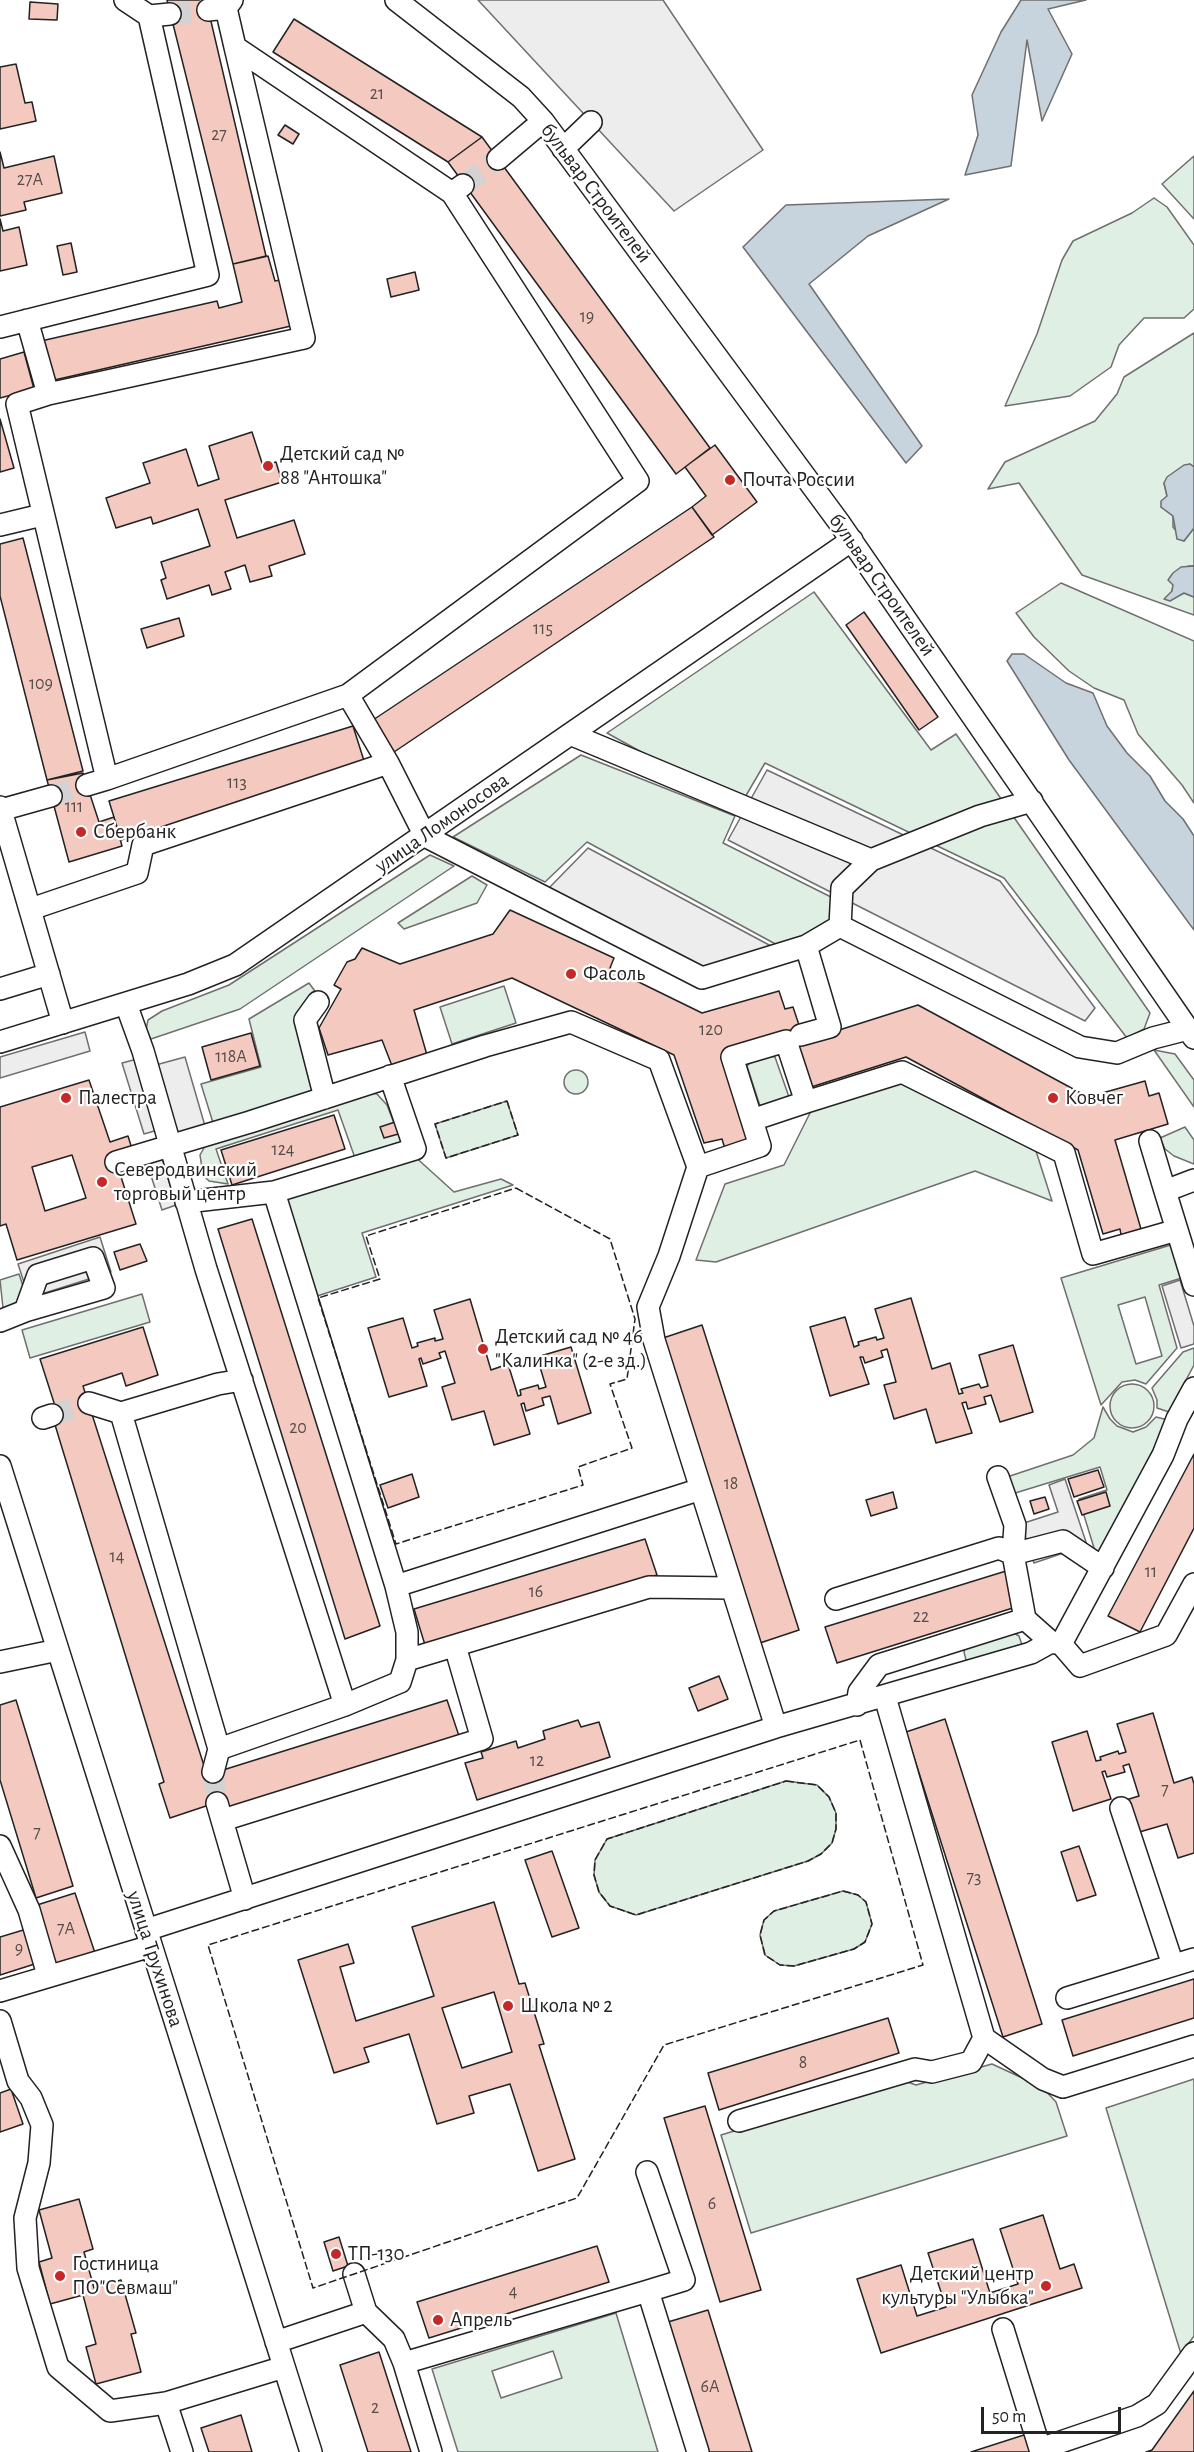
<!DOCTYPE html>
<meta charset="utf-8">
<style>
body{margin:0}
#map{position:relative;width:1194px;height:2452px;overflow:hidden;background:#fff;font-family:"Alegreya Sans",sans-serif}
canvas{display:block}
.scale{position:absolute;left:981px;top:2407px;width:140px;height:27px;box-sizing:border-box;border:3px solid #222;border-top:0;padding-left:8px;font-size:18px;line-height:21px;white-space:nowrap;color:#222;-webkit-text-stroke:4px #fff;paint-order:stroke}
</style>
<div id="map">
<canvas width="1194" height="2452"></canvas>
<div class="scale">50 m</div>
</div>
<script>
const context = document.querySelector('canvas').getContext('2d');
context.lineJoin = 'round';
function fill(path, color) { context.fillStyle = color; context.fill(path, 'evenodd'); }
const shape = rows => new Path2D(rows.map(r => 'M' + r).join(''));
function trace(path, color, width, dash) { context.strokeStyle = color; context.lineWidth = width; context.lineCap = dash ? 'butt' : 'round'; context.setLineDash(dash || []); context.stroke(path); }
function drawText(font, color, halo, rows, align = 'center') {
  context.font = font + ' "Alegreya Sans",sans-serif'; context.lineWidth = 4.5; context.setLineDash([]); context.textBaseline = 'middle'; context.strokeStyle = halo; context.fillStyle = color; for (const [text, x, y, turn = 0] of rows) {
    context.save(); context.translate(x, y); context.rotate((+turn || 0) * Math.PI / 180); context.textAlign = isNaN(turn) ? turn : align; if (halo) context.strokeText(text, 0, 0); context.fillText(text, 0, 0); context.restore();
  }
}
const green = shape([
 [1194,156,1194,219,1162,184,1194,156],
 [1154,198,1167,207,1194,245,1194,309,1184,318,1144,318,1119,345,1111,367,1070,396,1005,406,1037,334,1062,260,1073,241,1132,213,1154,198],
 [1194,333,1194,467,1190,464,1164,483,1167,496,1161,507,1173,516,1173,527,1184,541,1194,528,1194,566,1188,566,1173,585,1172,591,1173,598,1184,593,1194,597,1194,615,1082,575,1019,483,988,489,1005,462,1095,421,1117,394,1124,377,1194,333],
 [1061,583,1194,641,1194,803,1182,785,1138,734,1124,700,1094,688,1069,671,1034,637,1016,613,1061,583],
 [814,592,931,750,956,734,1150,1013,1144,1029,1127,1038,1004,878,765,763,744,799,674,770,607,733,814,592],
 [581,755,735,816,723,843,833,898,832,917,817,934,781,947,587,842,545,882,453,837,581,755],
 [430,855,454,866,240,1009,151,1039,146,1030,148,1020,162,1011,229,985,430,855],
 [472,876,487,885,477,903,404,929,398,923,472,876],
 [309,983,317,994,301,1018,323,1092,214,1126,201,1084,261,1067,249,1019,309,983],
 [504,986,516,1023,452,1044,440,1007,504,986],
 [1154,1050,1175,1054,1194,1080,1194,1107,1154,1050],
 [766,1055,775,1057,789,1097,760,1106,747,1066,755,1058,766,1055],
 '564 1082a12 12 0 1 1 24 0a12 12 0 1 1-24 0Z',
 [901,1081,1036,1151,1052,1201,975,1171,716,1262,696,1260,725,1184,784,1165,813,1107,901,1081],
 [367,1092,377,1094,387,1105,402,1144,355,1158,338,1110,216,1149,228,1184,209,1181,203,1175,200,1155,205,1146,367,1092],
 [507,1101,518,1135,446,1158,435,1124,507,1101],
 [1185,1127,1194,1140,1194,1164,1174,1156,1165,1149,1160,1138,1185,1127],
 [412,1154,454,1192,501,1179,513,1185,362,1233,376,1277,314,1297,281,1195,412,1154],
 [1174,1244,1185,1277,1159,1285,1177,1348,1146,1384,1135,1380,1122,1382,1101,1405,1061,1278,1174,1244],
 [1145,1297,1162,1356,1136,1364,1118,1305,1145,1297],
 [19,1274,24,1289,19,1302,3,1308,0,1280,19,1274],
 [142,1294,150,1322,30,1358,22,1330,142,1294],
 [1194,1348,1194,1365,1169,1412,1157,1408,1157,1400,1152,1388,1183,1352,1194,1348],
 '1110 1406a22 22 0 1 1 44 0a22 22 0 1 1-44 0Z',
 [1103,1407,1110,1419,1117,1426,1133,1432,1146,1427,1156,1417,1168,1420,1098,1561,1079,1499,1107,1490,1100,1467,1012,1494,1007,1477,1073,1455,1094,1438,1103,1407],
 [1014,1633,1019,1636,1022,1645,1019,1651,971,1664,966,1660,964,1652,966,1646,1014,1633],
 [786,1781,817,1785,829,1797,836,1813,836,1829,832,1843,821,1854,808,1861,636,1915,610,1906,599,1892,594,1875,595,1860,607,1839,786,1781],
 [843,1891,858,1895,866,1902,872,1924,865,1942,854,1949,794,1966,780,1965,765,1955,760,1935,764,1920,774,1911,843,1891],
 [992,2064,1042,2087,1056,2102,1067,2136,751,2233,721,2135,902,2080,916,2085,992,2064],
 [1194,2079,1194,2336,1181,2354,1106,2108,1194,2079],
 [616,2313,658,2452,458,2452,432,2369,616,2313],
 [553,2351,562,2378,501,2398,492,2371,553,2351]
]);
fill(green, '#e0efe3');
trace(green, '#6f6f6f', 1.5);
const parking = shape([
 [478,0,663,0,763,150,674,211,478,0],
 [767,770,1000,881,1095,1008,1085,1021,728,840,767,770],
 [588,848,771,946,705,970,548,889,588,848],
 [85,1032,90,1051,0,1078,0,1057,85,1032],
 [185,1057,205,1126,172,1136,152,1066,185,1057],
 [137,1059,158,1130,144,1134,122,1063,137,1059],
 [161,1155,176,1205,162,1210,146,1160,161,1155],
 [100,1237,111,1272,29,1298,18,1264,100,1237],
 [1180,1280,1194,1326,1194,1344,1181,1348,1162,1286,1180,1280],
 [1065,1479,1087,1545,1034,1563,1021,1524,1058,1512,1049,1485,1065,1479]
]);
fill(parking, '#ededed');
trace(parking, '#6f6f6f', 1.5);
const water = shape([
 [1021,0,1086,0,1048,9,1072,54,1042,121,1027,40,1011,166,965,175,978,135,972,95,1001,32,1021,0],
 [949,199,868,236,809,284,922,446,906,463,743,247,786,205,949,199],
 [1190,464,1194,467,1194,528,1184,541,1177,539,1173,516,1161,507,1161,501,1167,496,1164,483,1167,477,1184,465,1190,464],
 [1194,566,1194,597,1184,593,1170,601,1164,599,1172,591,1173,585,1168,580,1173,573,1181,567,1194,566],
 [1012,654,1024,654,1066,683,1093,693,1107,726,1127,753,1150,776,1165,801,1183,819,1194,836,1194,930,1069,760,1007,661,1012,654]
]);
fill(water, '#c7d3dd');
trace(water, '#6f6f6f', 1.5);
const building = shape([
 [167,0,206,0,266,256,233,264,167,0],
 [30,2,58,4,57,20,29,19,30,2],
 [294,19,482,137,448,162,273,52,294,19],
 [16,64,25,103,32,102,36,121,0,129,0,67,16,64],
 [285,125,299,134,293,144,278,135,285,125],
 [482,137,710,448,676,474,448,162,482,137],
 [0,152,4,168,54,156,62,193,24,202,26,210,0,216,0,152],
 [0,219,3,231,19,227,27,265,0,271,0,219],
 [71,243,77,272,63,275,57,246,71,243],
 [268,256,275,281,280,280,291,326,50,381,41,341,217,301,219,308,242,302,233,264,268,256],
 [415,272,419,290,391,297,387,279,415,272],
 [24,352,34,389,0,398,0,359,24,352],
 [0,419,14,468,0,472,0,419],
 [252,432,263,466,276,462,282,482,225,500,237,538,294,520,305,554,269,566,272,576,250,582,245,565,225,572,231,589,212,595,209,585,167,599,161,580,166,578,161,562,210,546,198,509,153,524,151,517,116,528,106,498,150,483,143,463,186,449,198,486,219,479,209,446,252,432],
 [715,445,757,502,712,535,692,507,706,496,685,467,715,445],
 [692,507,714,537,394,752,373,720,692,507],
 [23,538,83,771,47,780,0,596,0,544,23,538],
 [864,612,938,717,919,730,846,625,864,612],
 [179,618,184,636,147,648,141,629,179,618],
 [353,726,365,764,121,840,109,801,353,726],
 [83,773,99,822,114,817,122,846,69,862,47,780,83,773],
 [510,910,614,958,610,968,702,1013,779,991,785,1009,793,1007,801,1031,722,1056,749,1142,725,1149,722,1139,704,1143,674,1055,512,978,414,1010,429,1062,394,1071,382,1040,328,1055,319,1028,341,989,334,985,347,962,355,959,362,948,400,964,493,934,510,910],
 [918,1005,1088,1097,1145,1081,1149,1096,1159,1093,1168,1124,1115,1140,1141,1229,1121,1235,1120,1229,1103,1234,1078,1150,906,1057,808,1088,795,1044,918,1005],
 [251,1033,260,1066,211,1080,202,1047,251,1033],
 [89,1080,110,1142,128,1136,133,1152,115,1158,136,1224,17,1260,6,1224,0,1226,0,1107,89,1080],
 [72,1155,86,1198,45,1211,32,1167,72,1155],
 [334,1115,345,1149,232,1185,221,1150,334,1115],
 [398,1121,402,1133,384,1138,380,1127,398,1121],
 [252,1219,380,1626,345,1639,218,1229,252,1219],
 [140,1244,147,1261,120,1270,114,1252,140,1244],
 [911,1298,932,1369,950,1363,959,1394,963,1393,961,1389,979,1384,981,1388,988,1386,979,1355,1013,1345,1033,1412,1000,1422,991,1395,984,1397,986,1404,968,1409,966,1402,962,1403,972,1433,936,1443,926,1409,894,1419,884,1385,896,1382,887,1349,881,1351,883,1357,865,1363,863,1357,860,1357,869,1384,830,1396,810,1327,845,1317,854,1347,859,1345,858,1342,876,1337,877,1340,884,1338,875,1309,911,1298],
 [470,1299,491,1370,508,1364,518,1396,521,1395,520,1390,538,1385,539,1389,546,1387,537,1357,571,1347,591,1413,558,1424,550,1396,542,1398,544,1405,526,1411,524,1403,521,1404,530,1434,494,1445,484,1411,452,1420,442,1387,455,1383,445,1351,439,1353,441,1358,423,1364,421,1358,419,1359,427,1386,389,1397,368,1328,403,1318,412,1348,418,1346,417,1343,435,1338,435,1341,443,1339,434,1310,470,1299],
 [702,1325,799,1630,760,1643,663,1338,702,1325],
 [143,1327,158,1375,126,1386,122,1373,83,1386,207,1775,447,1700,460,1739,227,1812,224,1800,170,1818,159,1784,164,1782,52,1415,56,1409,40,1359,143,1327],
 [1194,1454,1194,1528,1140,1632,1108,1616,1194,1454],
 [1098,1470,1104,1487,1074,1497,1068,1479,1098,1470],
 [412,1474,419,1497,388,1508,380,1485,412,1474],
 [893,1492,897,1508,871,1516,866,1500,893,1492],
 [1106,1492,1110,1506,1082,1515,1077,1501,1106,1492],
 [1045,1497,1049,1509,1034,1514,1030,1501,1045,1497],
 [645,1539,657,1575,425,1645,414,1609,645,1539],
 [1006,1571,1016,1607,837,1663,825,1627,1006,1571],
 [719,1676,728,1699,698,1711,689,1688,719,1676],
 [16,1700,73,1886,36,1898,0,1780,0,1705,16,1700],
 [1153,1713,1174,1783,1192,1777,1194,1784,1194,1853,1178,1858,1167,1824,1136,1833,1126,1800,1139,1796,1129,1764,1123,1766,1125,1772,1107,1777,1105,1771,1102,1772,1111,1799,1073,1811,1052,1742,1087,1731,1096,1761,1101,1760,1100,1757,1118,1751,1119,1754,1126,1752,1117,1724,1153,1713],
 [945,1719,1042,2024,1003,2037,906,1732,945,1719],
 [578,1720,581,1727,599,1722,610,1757,477,1800,465,1763,483,1758,481,1752,516,1741,518,1748,545,1739,543,1731,578,1720],
 [1079,1846,1096,1895,1077,1901,1061,1852,1079,1846],
 [552,1851,579,1928,552,1937,525,1860,552,1851],
 [75,1893,95,1953,56,1965,37,1905,75,1893],
 [494,1902,519,1984,525,1983,544,2044,539,2045,575,2159,538,2171,510,2084,469,2096,474,2113,437,2124,409,2034,364,2048,369,2062,334,2073,298,1960,348,1944,354,1963,340,1967,356,2021,434,1996,412,1927,494,1902],
 [494,1992,512,2052,462,2068,442,2008,494,1992],
 [30,1928,41,1962,0,1975,0,1937,30,1928],
 [1194,1979,1194,2018,1073,2056,1062,2020,1194,1979],
 [888,2018,899,2053,719,2110,708,2073,888,2018],
 [11,2089,23,2124,0,2132,0,2093,11,2089],
 [705,2106,761,2290,720,2302,664,2118,705,2106],
 [79,2199,93,2249,84,2252,94,2288,121,2280,136,2333,131,2334,141,2372,96,2384,86,2347,96,2344,83,2295,50,2304,39,2262,52,2258,39,2210,79,2199],
 [1043,2215,1060,2269,1074,2264,1082,2288,881,2353,857,2279,901,2265,917,2316,946,2307,928,2253,973,2239,990,2293,1018,2284,1000,2229,1043,2215],
 [339,2237,348,2266,333,2271,324,2242,339,2237],
 [597,2246,609,2282,429,2338,417,2302,597,2246],
 [708,2310,752,2452,708,2452,668,2322,708,2310],
 [379,2352,411,2452,368,2452,340,2365,379,2352],
 [1194,2391,1194,2452,1146,2452,1152,2450,1194,2391],
 [241,2415,252,2452,209,2452,201,2428,241,2415],
 [1027,2434,1033,2452,971,2452,1027,2434]
]);
fill(building, '#f3c9c0');
trace(building, '#222', 1.5);
trace(shape([
 [170,14,208,10],
 [464,185,498,159],
 [51,796,87,785],
 [52,1415,89,1403],
 [213,1772,217,1803]
]), '#d3d3d3', 21, [21, 10]);
const minor = shape([
 [232,0,226,8,235,47],
 [396,0,521,97,543,121,838,521,1194,1038],
 [208,10,226,8],
 [149,16,170,14],
 [563,149,591,122],
 [498,159,543,121],
 [27,320,48,394],
 [0,327,208,275,149,16,125,0],
 [0,525,42,515],
 [348,695,638,481,452,193,463,185],
 [570,734,871,860,842,888,840,926],
 [107,779,348,695,388,763,425,836,702,978,806,946,840,926,1080,1047,1117,1053,1153,1038,1188,1029],
 [87,785,107,779,17,404,48,394,304,338,235,47,452,193],
 [0,807,63,1023],
 [1,810,51,796],
 [871,860,980,816,1032,801],
 [31,909,137,873,143,845,388,763],
 [0,989,49,974],
 [318,1002,305,1020,325,1098],
 [126,1004,143,1051,206,1269,345,1705],
 [801,1035,830,1027,806,946],
 [0,1042,188,984,235,965,852,540],
 [752,1120,806,1102],
 [1150,1141,1165,1191],
 [116,1162,250,1122,485,1046,571,1022,659,1060,698,1167,760,1146,732,1057,786,1041,806,1102,902,1072,1064,1153,1093,1254,1177,1230],
 [698,1167,669,1256,648,1307,654,1340,776,1727],
 [1194,1180,1165,1191,1194,1285],
 [274,1192,415,1149,390,1076],
 [186,1202,274,1192,396,1586],
 [0,1321,25,1311,104,1288,93,1258,38,1275,25,1311],
 [89,1403,121,1413,218,1384,242,1380],
 [121,1413,219,1749,213,1772],
 [43,1418,52,1415],
 [0,1466,311,2452],
 [998,1477,1015,1525,1013,1554,1063,1541,1103,1568],
 [836,1599,999,1548,1013,1554,1025,1619],
 [1061,1644,1080,1666,1166,1635,1194,1584],
 [407,1660,407,1632,396,1586,701,1489],
 [0,1662,58,1650],
 [885,1697,984,2038],
 [857,1705,859,1692,879,1665,1025,1619,1051,1642],
 [219,1749,345,1705,400,1682,407,1660,649,1587,730,1588],
 [217,1803,245,1899],
 [1121,1808,1173,1965],
 [223,1820,482,1739,455,1646],
 [0,1846,29,1910,48,1975],
 [146,1930,776,1727,1031,1653,1051,1642,1061,1644,1163,1455,1177,1419,1194,1388],
 [0,1991,151,1946],
 [1067,1998,1194,1959],
 [0,2021,18,2081,31,2098,42,2125,39,2163,25,2218,28,2268,58,2367,110,2411,166,2403,284,2367],
 [739,2121,915,2069,932,2072,971,2062,984,2038,1043,2079,1063,2087,1194,2046],
 [647,2172,684,2280,648,2291,698,2452],
 [354,2274,366,2312],
 [1003,2329,1041,2452],
 [276,2342,366,2312,394,2339,404,2363],
 [166,2403,182,2452],
 [1040,2449,1137,2416,1157,2404,1194,2353],
 [431,2452,404,2363,648,2291]
]);
trace(minor, '#222', 24);
trace(minor, '#fff', 21);
trace(shape([
 [507,1101,518,1135,446,1158,435,1124,507,1101],
 [516,1188,610,1239,635,1319,627,1379,610,1384,632,1448,578,1467,583,1485,396,1544,318,1298,380,1279,366,1236,516,1188],
 [860,1740,923,1965,664,2045,577,2198,313,2288,208,1945,860,1740],
 [786,1781,817,1785,829,1797,836,1813,836,1829,832,1843,821,1854,808,1861,636,1915,610,1906,599,1892,594,1875,595,1860,607,1839,786,1781],
 [843,1891,858,1895,866,1902,872,1924,865,1942,854,1949,794,1966,780,1965,765,1955,760,1935,764,1920,774,1911,843,1891]
]), '#222', 1.5, [8, 3]);
for (const [x, y, r, color] of [
 [268,466,6,"#c62828"],
 [730,480,6,"#c62828"],
 [81,832,6,"#c62828"],
 [571,974,6,"#c62828"],
 [66,1098,6,"#c62828"],
 [1053,1098,6,"#c62828"],
 [102,1182,6,"#c62828"],
 [483,1349,6,"#c62828"],
 [508,2006,6,"#c62828"],
 [336,2254,6,"#c62828"],
 [60,2276,6,"#c62828"],
 [1046,2286,6,"#c62828"],
 [438,2320,6,"#c62828"]
]) { const dot = new Path2D(); dot.arc(x, y, r, 0, 2 * Math.PI); context.fillStyle = color; context.fill(dot); trace(dot, '#fff', 2); }
drawText('18px', '#564c4a', null, [
 ["21",377,94],
 ["27",219,135],
 ["27А",30,180],
 ["19",587,317],
 ["115",543,629],
 ["109",41,684],
 ["113",237,783],
 ["111",74,807],
 ["120",711,1030],
 ["118А",231,1057],
 ["124",283,1150],
 ["20",298,1428],
 ["18",731,1484],
 ["14",117,1557],
 ["11",1151,1572],
 ["16",536,1592],
 ["22",921,1617],
 ["12",537,1761],
 ["7",1165,1790],
 ["7",37,1833],
 ["73",974,1878],
 ["7А",66,1929],
 ["9",19,1949],
 ["8",803,2063],
 ["6",712,2204],
 ["4",513,2292],
 ["6А",710,2387],
 ["2",375,2408]
]);
drawText('21px', '#222', '#fff', [
 ["бульвар Строителей",596,193,53],
 ["бульвар Строителей",882,585,55],
 ["улица Ломоносова",442,823,-35],
 ["улица Трухинова",155,1959,72]
]);
drawText('21px', '#222', '#fff', [
 ["Детский сад №",280,454],
 ["88 \"Антошка\"",280,478],
 ["Почта России",742,480],
 ["Сбербанк",93,832],
 ["Фасоль",583,974],
 ["Палестра",78,1098],
 ["Ковчег",1065,1098],
 ["Северодвинский",114,1170],
 ["торговый центр",114,1194],
 ["Детский сад № 46",495,1337],
 ["\"Калинка\" (2-е зд.)",495,1361],
 ["Школа № 2",520,2006],
 ["ТП-130",348,2254],
 ["Гостиница",72,2264],
 ["ПО\"Севмаш\"",72,2288],
 ["Детский центр",1034,2274,"right"],
 ["культуры \"Улыбка\"",1034,2298,"right"],
 ["Апрель",450,2320]
], 'left');
</script>
